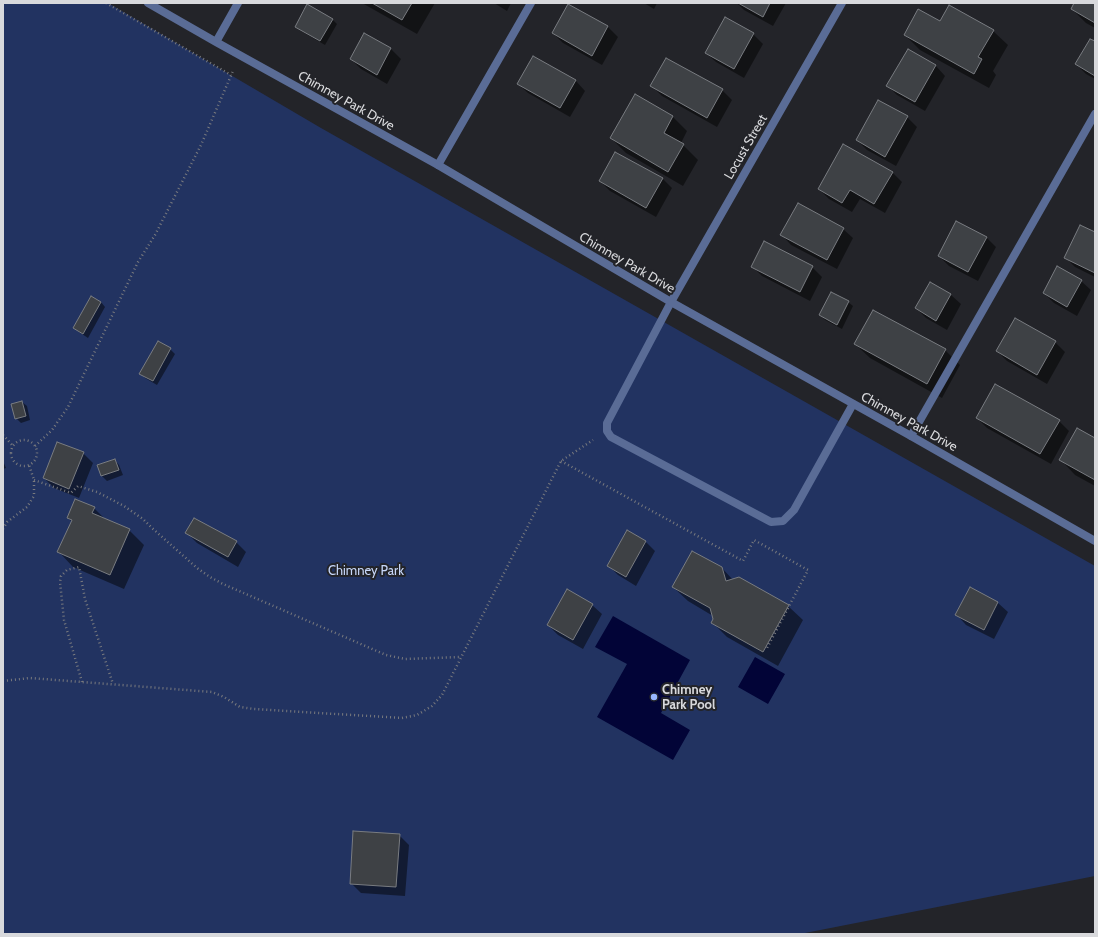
<!DOCTYPE html>
<style>
body{margin:0}
#map{position:relative;width:1098px;height:937px;overflow:hidden;background:#232429;font-family:Cabin,sans-serif}
canvas{display:block}
.frame{position:absolute;inset:0;border:4px solid #d8d9dc;pointer-events:none}
</style>
<div id="map">
<canvas width="1098" height="937"></canvas>
<div class="frame"></div>
</div>
<script>
const context = document.querySelector('canvas').getContext('2d');
context.lineJoin = 'round';
function fill(path, color) { context.fillStyle = color; context.fill(path, 'evenodd'); }
const shape = rows => new Path2D(rows.map(r => 'M' + r).join(''));
function trace(path, color, width, dash) { context.strokeStyle = color; context.lineWidth = width; context.lineCap = dash ? 'butt' : 'round'; context.setLineDash(dash || []); context.stroke(path); }
function drawText(font, color, halo, rows, align = 'center') {
  context.font = font + ' Cabin,sans-serif'; context.lineWidth = 4; context.setLineDash([]); context.textBaseline = 'middle'; context.strokeStyle = halo; context.fillStyle = color; for (const [text, x, y, turn = 0] of rows) {
    context.save(); context.translate(x, y); context.rotate((+turn || 0) * Math.PI / 180); context.textAlign = isNaN(turn) ? turn : align; if (halo) context.strokeText(text, 0, 0); context.fillText(text, 0, 0); context.restore();
  }
}
fill(shape([
 [3,3,108,3,321,128,1095,566,1095,876,800,934,3,934]
]), '#223361');
fill(shape([
 [613,616,690,660,661,713,690,730,673,760,597,717,627,664,595,647],
 [755,657,785,674,768,704,738,687]
]), '#020437');
fill(shape([
 [362,3,435,3,417,34],
 [494,3,511,3,507,11],
 [644,3,657,3,654,9],
 [737,3,786,3,773,26,744,10],
 [1075,3,1095,3,1095,28,1086,23,1072,9],
 [568,5,608,27,618,37,602,65,563,43,553,33],
 [332,19,337,24,325,45,301,31,296,26],
 [940,22,993,31,1008,45,993,71,996,75,989,88,920,50,905,35],
 [364,34,391,49,401,59,387,84,361,69,351,59],
 [753,34,763,44,744,78,716,62,706,53],
 [1095,43,1095,79,1086,74,1076,64],
 [908,50,936,66,945,76,925,111,897,95,887,85],
 [533,57,576,81,585,91,570,117,528,93,518,84],
 [652,86,722,90,732,100,717,127,662,96],
 [635,96,673,117,687,131,681,143,698,160,683,186,626,153,611,138],
 [907,117,917,127,896,166,867,150,857,140],
 [892,172,902,182,885,213,860,199,852,212,829,199,819,189],
 [662,178,672,188,656,217,610,191,600,181],
 [843,229,853,238,837,269,791,245,782,235],
 [1095,234,1095,277,1075,267,1065,257],
 [986,237,996,247,978,281,949,266,939,256],
 [752,266,812,267,822,277,810,301,762,276],
 [1081,281,1091,290,1077,316,1054,303,1044,293],
 [930,283,951,295,961,304,947,330,926,318,916,308],
 [91,297,101,302,105,307,88,338,79,332,74,327],
 [848,302,853,306,842,329,825,320,821,315],
 [1055,342,1065,352,1047,384,1007,361,997,351],
 [855,344,945,350,960,365,942,398,870,358],
 [170,349,175,354,157,385,145,378,141,373],
 [22,402,27,406,30,420,21,423,16,418],
 [977,418,1059,421,1069,431,1051,464,987,428],
 [1095,439,1095,486,1075,475,1061,460],
 [83,453,93,463,79,498,54,488,44,478],
 [115,460,119,465,123,475,107,481,102,476,98,466],
 [3,461,6,468,3,469],
 [94,508,106,520,129,530,144,545,124,589,73,567,59,552,72,522,68,518],
 [187,533,236,542,246,552,238,567,197,543],
 [645,541,655,551,636,586,618,575,608,565],
 [722,568,733,580,788,606,803,620,778,666,727,637,712,622,714,619,713,616,688,601,673,587],
 [998,603,1008,612,994,639,966,625,957,615],
 [592,605,602,614,583,649,558,635,548,625],
 [399,835,409,845,405,896,361,893,351,883]
]), '#0007');
const building = shape([
 [372,3,412,3,402,20,372,3],
 [738,3,770,3,763,17,738,3],
 [1074,3,1095,3,1095,23,1071,9,1074,3],
 [307,4,333,19,320,41,295,27,307,4],
 [568,4,608,26,592,56,552,33,568,4],
 [949,5,994,30,978,57,982,59,974,74,904,35,918,9,940,21,949,5],
 [725,17,754,33,734,69,705,53,725,17],
 [364,33,391,48,377,75,350,59,364,33],
 [1090,39,1095,41,1095,76,1075,64,1090,39],
 [908,49,936,65,915,102,886,86,908,49],
 [533,56,576,80,560,108,517,84,533,56],
 [666,58,723,89,707,118,650,86,666,58],
 [635,94,673,116,664,133,684,144,668,172,610,138,635,94],
 [878,100,908,116,885,157,856,140,878,100],
 [843,144,893,172,874,204,850,190,842,203,818,189,843,144],
 [615,152,663,178,646,208,599,181,615,152],
 [798,203,844,228,827,260,780,235,798,203],
 [956,221,987,237,968,272,938,256,956,221],
 [1080,225,1095,232,1095,273,1064,258,1080,225],
 [764,241,813,266,800,292,751,267,764,241],
 [1057,266,1082,280,1067,307,1043,293,1057,266],
 [930,282,951,294,936,321,915,308,930,282],
 [831,292,849,301,837,325,819,315,831,292],
 [91,296,101,302,83,334,73,328,91,296],
 [873,310,946,349,927,384,854,344,873,310],
 [1015,318,1056,341,1037,375,996,351,1015,318],
 [158,341,171,348,153,381,139,374,158,341],
 [995,384,1060,420,1040,454,976,418,995,384],
 [22,401,26,416,15,419,11,404,22,401],
 [1077,428,1095,438,1095,480,1059,460,1077,428],
 [57,442,84,452,69,489,43,478,57,442],
 [115,459,119,470,101,476,97,465,115,459],
 [75,499,95,507,92,513,130,529,110,575,57,552,72,520,67,518,75,499],
 [194,518,237,541,228,557,185,533,194,518],
 [627,530,646,541,626,577,607,566,627,530],
 [692,551,722,567,726,581,739,577,789,605,763,652,711,623,713,619,710,608,672,587,692,551],
 [970,587,998,602,984,630,955,615,970,587],
 [567,589,593,604,573,640,547,625,567,589],
 [353,831,400,834,396,887,350,884,353,831]
]);
fill(building, '#3e4145');
trace(building, '#797c81', 1);
trace(shape([
 [106,3,231,75],
 [3,435,13,446],
 '11 453a13 13 0 1 1 26 0a13 13 0 1 1-26 0Z',
 [35,446,52,430,68,407,138,262,155,235,201,145,233,71],
 [561,461,743,561,754,540,808,570,766,650],
 [34,480,71,493,78,486,97,492,124,506,143,519,152,528,197,568,210,577,223,584,386,655,405,659,461,657],
 [3,529,7,522,27,507,34,496,34,480,29,465],
 [3,681,30,678,212,692,224,697,240,707,254,709,402,718,417,715,432,706,442,695,561,461,593,440],
 [82,682,64,620,60,582,61,576,67,570,79,567,85,599,113,684]
]), '#797a7e', 2.5, [1, 3]);
trace(shape([
 [438,165,531,3],
 [671,302,607,423,607,431,611,437,771,522,783,521,794,510,853,404],
 [911,436,1095,114]
]), '#5a6c96', 8);
trace(shape([
 [148,3,216,42,438,165,671,302,911,436,1095,541],
 [216,42,238,3],
 [671,302,842,3]
]), '#5a6c96', 8);
for (const [x, y, r, color] of [
 [654,697,4,"#98b6fd"]
]) { const dot = new Path2D(); dot.arc(x, y, r, 0, 2 * Math.PI); context.fillStyle = color; context.fill(dot); trace(dot, '#232429', 1.5); }
drawText('13px', '#d8d9dc', '#232429', [
 ["Chimney Park Drive",346,101,29],
 ["Locust Street",746,147,-60],
 ["Chimney Park Drive",627,263,30],
 ["Chimney Park Drive",909,422,29]
]);
drawText('13px', '#c7d7f9', '#232429', [
 ["Chimney Park",366,571]
]);
drawText('bold 13px', '#d8d9dc', '#232429', [
 ["Chimney",662,690],
 ["Park Pool",662,705]
], 'left');
</script>
